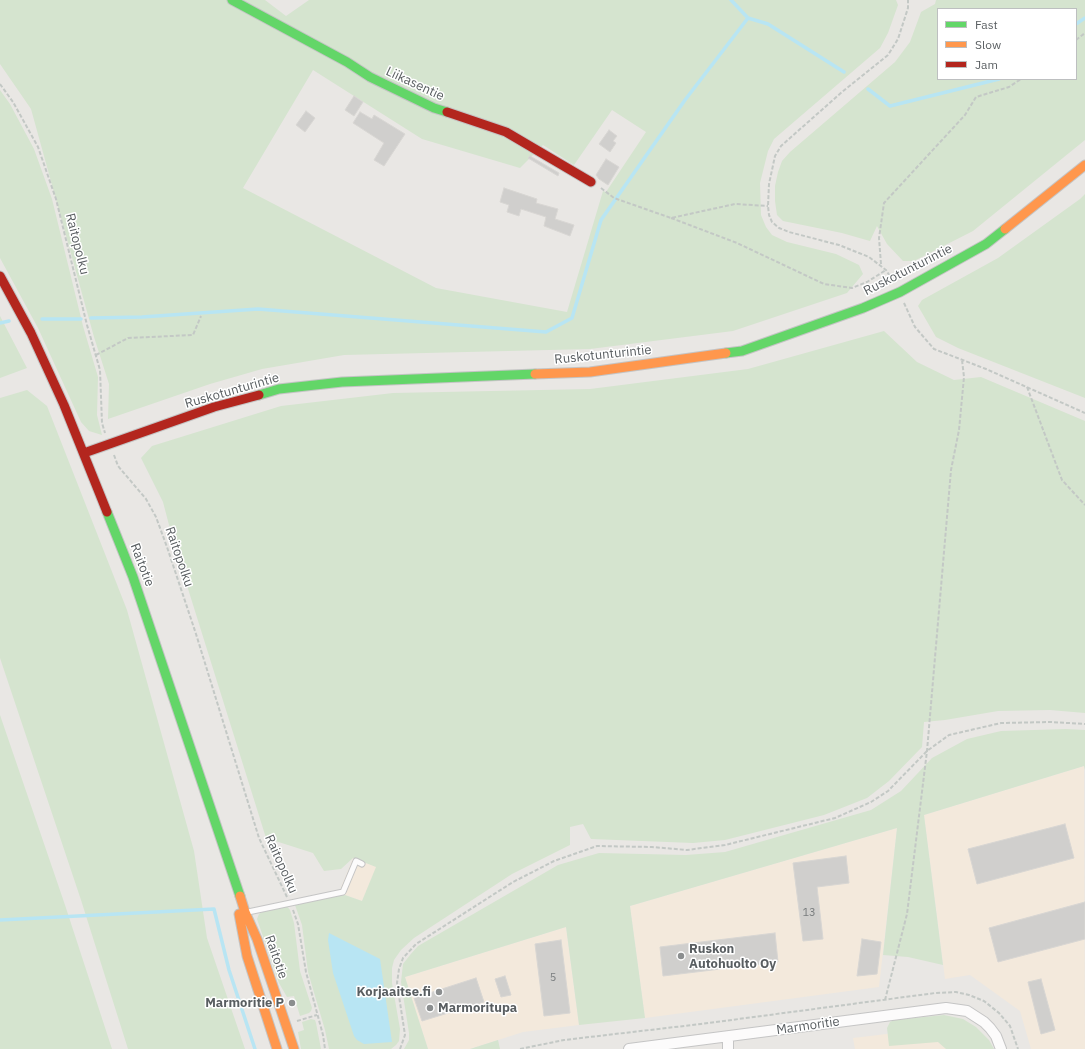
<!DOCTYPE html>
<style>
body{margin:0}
#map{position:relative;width:1085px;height:1049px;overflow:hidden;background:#e9e7e4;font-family:"IBM Plex Sans",sans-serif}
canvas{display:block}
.legend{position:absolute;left:937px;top:8px;width:140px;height:72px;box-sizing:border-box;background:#fff;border:1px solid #bdbfc0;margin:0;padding:5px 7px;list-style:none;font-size:12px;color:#595e61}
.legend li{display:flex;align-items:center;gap:8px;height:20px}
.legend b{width:20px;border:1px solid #bdbfc0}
</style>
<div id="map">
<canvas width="1085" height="1049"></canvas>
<ul class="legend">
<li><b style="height:5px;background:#63d668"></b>Fast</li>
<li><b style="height:5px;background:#ff974d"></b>Slow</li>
<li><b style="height:5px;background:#b3261e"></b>Jam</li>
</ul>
</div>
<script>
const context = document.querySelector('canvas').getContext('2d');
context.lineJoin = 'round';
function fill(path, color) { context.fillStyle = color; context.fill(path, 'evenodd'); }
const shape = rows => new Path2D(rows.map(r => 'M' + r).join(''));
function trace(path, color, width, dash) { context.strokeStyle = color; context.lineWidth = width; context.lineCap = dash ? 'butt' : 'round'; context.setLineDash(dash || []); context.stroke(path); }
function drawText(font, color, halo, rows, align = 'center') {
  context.font = font + ' "IBM Plex Sans",sans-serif'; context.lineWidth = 3; context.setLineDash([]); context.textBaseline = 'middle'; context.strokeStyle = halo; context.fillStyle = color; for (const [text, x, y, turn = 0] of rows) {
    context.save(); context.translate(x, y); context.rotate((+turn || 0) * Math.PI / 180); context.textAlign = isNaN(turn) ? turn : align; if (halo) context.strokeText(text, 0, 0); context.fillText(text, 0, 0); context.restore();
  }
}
fill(shape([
 [1084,766,1085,1049,1031,1049,1020,1011,970,975,945,979,924,815],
 [897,828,879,987,645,1018,630,906],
 [353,858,377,867,362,901,345,895,341,890,341,887],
 [566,927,579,1025,523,1032,470,1049,428,1049,405,977],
 [929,1029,959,1049,855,1049,853,1038]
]), '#f3e9dc');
fill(shape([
 [0,0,265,0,286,16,309,0,896,0,898,5,888,33,880,48,774,139,768,151,760,183,761,215,766,227,772,235,787,242,836,254,859,265,863,274,847,293,733,331,590,349,344,355,262,369,210,384,108,419,109,384,94,337,31,109,0,64],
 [313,70,422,139,520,168,543,145,574,165,612,110,646,132,606,192,603,191,567,312,436,288,243,188],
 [936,0,1085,0,1085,140,973,231,914,261,903,261,887,244,877,226,870,241,842,233,783,221,777,215,775,201,775,186,778,172,782,161,790,152,895,62,910,42,921,12,935,4],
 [938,9,1076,9,1076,79,938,79],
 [0,90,10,104,34,149,52,199,83,326,98,377,97,415,102,435,89,431,81,422,38,328,0,258],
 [1085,194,1085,398,958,348,936,337,918,306,922,300,998,258,1080,199],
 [0,316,27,368,0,378],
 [884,331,917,362,954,380,981,377,1085,421,1085,713,1050,710,998,711,945,720,924,722,922,747,889,781,867,798,824,815,725,840,693,843,591,839,583,824,570,827,570,845,512,874,414,938,401,950,394,960,392,968,392,983,400,1029,399,1041,396,1045,391,1049,329,1049,325,1030,308,972,302,925,295,905,334,896,345,895,362,901,376,867,353,858,341,869,324,871,313,853,266,838,174,544,163,502,141,458,152,446,281,406,393,393,590,389,748,369],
 [27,390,47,406,127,610,194,851,207,938,245,1049,128,1049,81,900,0,658,0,398],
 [0,715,65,905,112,1049,0,1049],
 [1066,729,1085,730,1085,770,1084,766,924,815,943,965,908,957,883,955,897,828,630,906,645,1018,579,1025,566,927,405,977,428,1049,404,1049,409,1040,409,1033,401,982,403,964,410,955,418,946,558,865,599,853,686,855,725,852,871,810,901,791,932,758,967,739,1001,731],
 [286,905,290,910,294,923,300,971,312,1008,311,1011,309,1013,300,1016,294,996,287,997,279,983,257,919,259,914,262,912],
 [944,1015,963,1019,976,1027,989,1040,994,1049,946,1049,938,1042,889,1046,887,1028,890,1022,894,1020],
 [311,1019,315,1020,316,1023,321,1049,301,1049,298,1032,304,1030,302,1022],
 [498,1040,500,1049,470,1049]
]), '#d5e4cf');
fill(shape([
 [329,933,380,959,392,1042,364,1044,357,1040,354,1036,333,973,328,940]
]), '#b8e5f3');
trace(shape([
 [731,0,748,18],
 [1076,24,1085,18],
 [868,89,890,106,999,79],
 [91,318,142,317,258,309,546,332,572,318,601,220,685,100,748,18,768,24,844,72],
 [42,319,81,319],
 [0,323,9,321],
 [0,920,214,909,229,970,255,1049]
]), '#b8e5f3', 3.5);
const building = shape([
 [354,96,363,102,354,116,345,110,354,96],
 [306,111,315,118,305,132,296,125,306,111],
 [360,112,372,119,374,115,405,134,384,166,374,160,384,143,353,123,360,112],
 [609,130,617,136,613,141,616,143,610,152,599,144,609,130],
 [530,156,559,173,558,176,528,158,530,156],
 [606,159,619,167,608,185,599,179,596,175,606,159],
 [504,188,537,199,536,203,558,209,555,219,574,225,570,236,544,226,546,217,521,209,519,216,507,212,509,205,500,202,504,188],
 [1065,824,1074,858,977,884,968,849,1065,824],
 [846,856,849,883,817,887,823,939,803,941,793,863,846,856],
 [1085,902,1085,939,998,962,989,928,1085,902],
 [775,933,778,962,663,976,660,947,775,933],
 [862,939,881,942,877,974,857,976,862,939],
 [561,940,570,1013,544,1016,535,944,561,940],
 [505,976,511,995,501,997,495,979,505,976],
 [476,978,484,1002,422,1021,414,998,476,978],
 [1041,979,1055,1030,1041,1034,1028,982,1041,979]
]);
fill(building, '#d0cfcd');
trace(building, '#d8d6d3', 1);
const lane = shape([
 [248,912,343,892,356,861,362,864]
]);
const street = shape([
 [629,1049,946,1008,967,1011,984,1022,990,1028,996,1036,1001,1049],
 [728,1049,728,1037]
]);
const fast = shape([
 [232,0,347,62,370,77,434,108,447,112],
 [726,353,742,351,863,308,900,292,986,244,1005,229],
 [259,395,279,389,342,382,535,374],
 [107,512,133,577,240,896]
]);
const slow = shape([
 [1005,229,1085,165],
 [535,374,590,372,726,353],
 [240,896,245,912,257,939,294,1049],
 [239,914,247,956,277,1049]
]);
const jam = shape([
 [447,112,506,132,591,182],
 [0,276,31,333,64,405,107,512],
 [84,453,214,407,259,395]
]);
trace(lane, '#c5c5c5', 7);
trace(street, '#c5c5c5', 12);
trace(fast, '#c4c4c4', 11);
trace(slow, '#c4c4c4', 11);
trace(jam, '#c4c4c4', 11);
trace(shape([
 [1076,40,1085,33],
 [0,84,13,102,38,147,56,199,87,325,100,370,102,423,105,433],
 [601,188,614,198,671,218,735,204,768,206],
 [671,218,737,243,824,284,852,288,867,282,886,270],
 [881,264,879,238,884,203,965,115,976,97,1009,87,1021,79],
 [893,281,886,270,869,257,839,245,789,232,779,228,772,222,769,215,768,206,769,184,775,156,781,146,842,92,888,55,898,39,908,8,908,0],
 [904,303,915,327,934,349,986,369,1085,413],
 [96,355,128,338,193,335,201,316],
 [1027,387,1062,480,1085,505],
 [114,455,118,466,129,479,146,499,156,517,167,547,196,634,259,838,287,897],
 [293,910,298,924,306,972,323,1035,325,1049],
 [885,1000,907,914,927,751,951,470,959,430,964,377,962,360],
 [297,1021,317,1015],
 [400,1049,405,1035,397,983,399,969,403,958,416,944,513,882,554,861,597,846,652,847,687,850,725,845,835,818,871,802,888,791,927,751,949,735,1001,723,1051,722,1085,724],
 [520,1049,564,1040,701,1024,935,993,956,992,969,995,984,1001,999,1013,1010,1026,1018,1049]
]), '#c3c8c5', 2, [4, 2]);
trace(lane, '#fcfbfb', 5);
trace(street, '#fcfbfb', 10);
trace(fast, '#63d668', 9);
trace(slow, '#ff974d', 9);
trace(jam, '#b3261e', 9);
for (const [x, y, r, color] of [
 [681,956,4,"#8b8e8f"],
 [439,992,4,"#8b8e8f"],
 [292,1003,4,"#8b8e8f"],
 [430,1008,4,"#8b8e8f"]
]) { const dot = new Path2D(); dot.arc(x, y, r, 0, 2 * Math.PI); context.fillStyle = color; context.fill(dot); trace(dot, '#fff', 1.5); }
drawText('11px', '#787c7d', null, [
 ["13",809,913],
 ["5",553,978]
]);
drawText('13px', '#595e61', '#fff', [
 ["Liikasentie",415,84,25],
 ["Raitopolku",77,244,76],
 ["Ruskotunturintie",908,270,-27],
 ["Ruskotunturintie",603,355,-6],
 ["Ruskotunturintie",232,391,-16],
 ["Raitopolku",179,557,71],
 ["Raitotie",142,565,69],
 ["Raitopolku",281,864,66],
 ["Raitotie",276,957,71],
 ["Marmoritie",808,1026,-8]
]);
drawText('bold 13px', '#595e61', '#fff', [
 ["Ruskon",689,949],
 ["Autohuolto Oy",689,964],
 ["Korjaaitse.fi",431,992,"right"],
 ["Marmoritie P",284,1003,"right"],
 ["Marmoritupa",438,1008]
], 'left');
</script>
